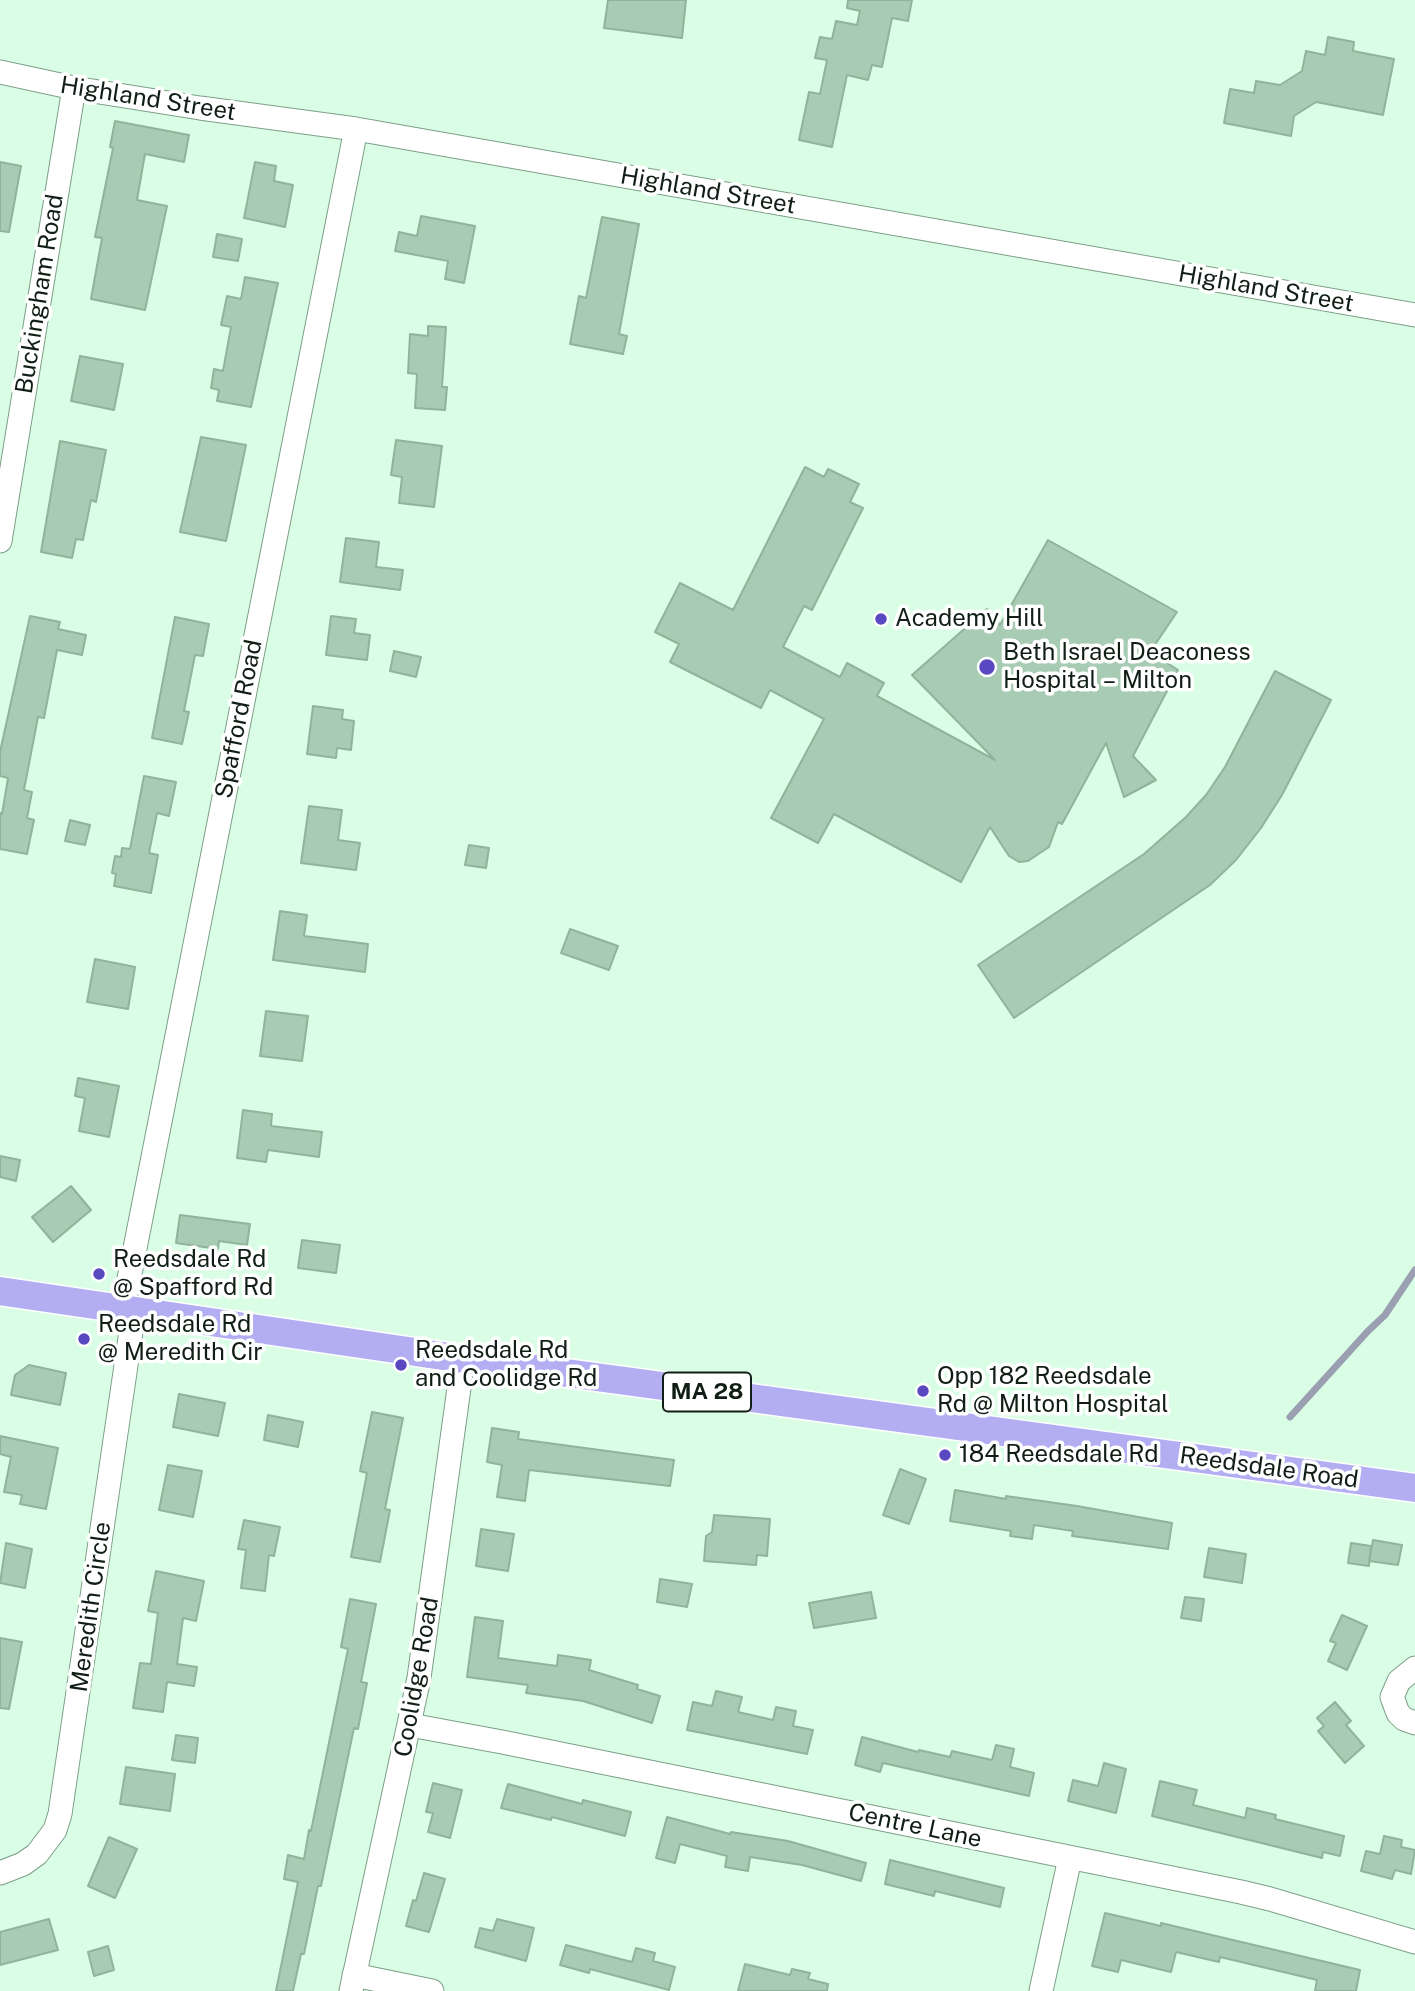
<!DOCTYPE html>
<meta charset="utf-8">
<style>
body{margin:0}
canvas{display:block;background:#dafee5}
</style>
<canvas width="1415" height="1991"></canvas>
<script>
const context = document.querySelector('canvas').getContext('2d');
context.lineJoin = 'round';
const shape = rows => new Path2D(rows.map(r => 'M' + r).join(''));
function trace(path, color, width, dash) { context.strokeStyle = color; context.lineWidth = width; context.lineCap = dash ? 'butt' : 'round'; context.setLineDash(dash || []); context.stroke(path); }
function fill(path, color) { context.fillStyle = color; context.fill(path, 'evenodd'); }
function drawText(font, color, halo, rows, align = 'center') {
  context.font = font + ' "Public Sans",sans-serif'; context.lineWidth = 7; context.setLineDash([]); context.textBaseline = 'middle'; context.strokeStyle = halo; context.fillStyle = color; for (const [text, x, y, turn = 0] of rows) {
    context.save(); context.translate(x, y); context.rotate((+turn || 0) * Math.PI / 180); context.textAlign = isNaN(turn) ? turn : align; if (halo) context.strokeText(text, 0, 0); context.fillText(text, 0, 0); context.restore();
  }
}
trace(shape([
 [1290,1417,1368,1331,1385,1315,1415,1270]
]), '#9a9fb2', 7);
const building = shape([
 [608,0,686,0,682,38,604,28,608,0],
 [848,0,912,0,908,21,892,18,882,67,872,65,868,80,847,75,832,147,799,140,809,92,820,94,827,60,815,58,820,37,832,39,836,21,857,25,860,11,847,8,848,0],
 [1328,37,1354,42,1353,51,1394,59,1383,115,1316,102,1294,116,1291,136,1224,123,1230,89,1254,93,1256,81,1280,85,1302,71,1306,51,1325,55,1328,37],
 [115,121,189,135,184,162,145,154,137,200,167,206,145,310,91,299,102,238,95,237,113,148,110,147,115,121],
 [0,162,21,166,9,232,0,231,0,162],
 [255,162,276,166,274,181,293,185,285,227,244,218,255,162],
 [421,216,475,226,464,283,445,279,448,261,395,251,399,232,417,236,421,216],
 [602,217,639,224,619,334,627,336,623,354,570,344,579,296,586,298,602,217],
 [217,234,242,239,238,261,213,257,217,234],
 [245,277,278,283,251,407,217,401,219,390,211,388,214,369,223,371,231,327,221,325,227,296,241,299,245,277],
 [428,326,446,327,442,387,447,387,445,410,415,408,417,374,408,373,410,334,428,336,428,326],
 [80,356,123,364,114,410,71,401,80,356],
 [201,437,246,445,226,541,180,532,201,437],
 [396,440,442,446,434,507,399,503,402,477,391,475,396,440],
 [60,441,106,450,96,502,91,500,83,540,76,539,72,558,41,552,60,441],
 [805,467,824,477,828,469,859,484,850,502,863,508,812,610,804,606,783,647,840,677,847,663,884,683,877,696,995,760,912,675,987,609,1000,625,1048,540,1177,612,1150,652,1178,670,1133,756,1156,780,1124,797,1106,743,1062,824,1058,822,1049,847,1028,861,1019,862,1009,856,990,827,961,882,834,814,818,843,771,818,824,719,770,690,761,708,670,662,679,644,655,632,680,583,733,610,805,467],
 [346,538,379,542,376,567,403,570,400,590,340,582,346,538],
 [30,616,60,622,58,629,86,635,82,655,57,650,44,718,38,717,24,790,32,792,27,818,34,820,27,854,0,849,0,813,2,814,8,778,0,776,0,752,30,616],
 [331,616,356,619,354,633,370,635,367,660,326,655,331,616],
 [175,617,209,624,203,656,195,655,184,711,189,712,182,744,152,738,175,617],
 [394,651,421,657,416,677,390,671,394,651],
 [1275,671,1331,700,1282,795,1261,828,1236,860,1210,885,1014,1018,978,965,1144,854,1186,817,1206,795,1225,767,1275,671],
 [313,706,343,710,342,719,354,721,351,750,337,748,336,758,307,754,313,706],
 [144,776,176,782,169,816,157,813,149,853,158,855,151,893,114,886,116,874,112,873,115,856,121,857,122,848,130,849,144,776],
 [309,806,342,810,338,840,360,843,356,870,301,863,309,806],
 [70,820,90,825,85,845,65,841,70,820],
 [469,845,489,848,486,868,465,865,469,845],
 [280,911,307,915,304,936,368,944,365,972,273,960,280,911],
 [570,929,618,946,609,970,561,953,570,929],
 [95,959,135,967,128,1009,87,1002,95,959],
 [266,1011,308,1016,302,1061,260,1056,266,1011],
 [78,1078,119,1086,109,1137,79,1131,85,1098,75,1096,78,1078],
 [243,1110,272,1114,271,1126,322,1132,319,1157,268,1150,266,1162,237,1158,243,1110],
 [0,1156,20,1160,16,1181,0,1177,0,1156],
 [71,1186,91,1210,53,1242,32,1217,71,1186],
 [180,1215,250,1224,247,1245,219,1241,218,1249,176,1243,180,1215],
 [302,1240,340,1245,336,1273,298,1268,302,1240],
 [29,1365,66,1373,60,1405,11,1395,15,1375,29,1365],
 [179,1394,225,1403,218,1436,173,1427,179,1394],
 [372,1412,403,1418,385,1509,390,1510,380,1562,351,1557,367,1473,360,1471,372,1412],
 [268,1415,303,1422,298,1447,264,1440,268,1415],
 [492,1428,519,1432,518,1439,674,1460,670,1486,529,1470,525,1501,497,1497,502,1465,487,1462,492,1428],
 [0,1436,58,1448,46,1509,20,1504,22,1495,4,1492,11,1457,0,1454,0,1436],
 [168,1465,202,1471,193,1517,159,1510,168,1465],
 [900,1469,926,1479,909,1524,883,1515,900,1469],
 [955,1490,1006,1499,1006,1496,1077,1506,1172,1523,1168,1549,1072,1536,1073,1531,1034,1525,1032,1539,1010,1536,1011,1531,950,1521,955,1490],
 [714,1515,770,1519,767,1556,757,1555,756,1565,704,1561,706,1536,712,1532,714,1515],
 [244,1520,280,1527,274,1556,269,1555,265,1591,241,1588,246,1550,238,1549,244,1520],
 [481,1529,514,1534,508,1571,476,1566,481,1529],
 [1373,1540,1402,1545,1398,1565,1369,1561,1373,1540],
 [6,1543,32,1549,25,1588,0,1583,6,1543],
 [1351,1543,1371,1546,1369,1566,1348,1563,1351,1543],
 [1209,1548,1246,1554,1242,1583,1204,1577,1209,1548],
 [156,1571,204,1581,196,1621,183,1618,177,1664,197,1667,194,1686,167,1682,163,1712,133,1708,140,1663,151,1664,158,1613,148,1611,156,1571],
 [660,1579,692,1584,687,1607,657,1602,660,1579],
 [871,1592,876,1618,814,1628,809,1603,871,1592],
 [1185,1597,1204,1599,1201,1621,1181,1618,1185,1597],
 [350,1599,376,1604,361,1682,367,1683,358,1729,354,1728,321,1886,318,1886,304,1954,301,1954,293,1991,276,1991,298,1882,284,1879,288,1855,304,1859,309,1830,311,1831,348,1649,341,1647,350,1599],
 [1342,1615,1367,1626,1347,1670,1328,1661,1336,1643,1330,1641,1342,1615],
 [475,1617,503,1621,498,1658,557,1666,558,1655,591,1660,589,1670,638,1685,637,1689,660,1696,652,1723,583,1701,526,1693,528,1685,467,1677,475,1617],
 [0,1638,22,1642,9,1709,0,1708,0,1638],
 [716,1691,742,1697,738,1712,773,1720,776,1707,796,1711,793,1726,813,1730,807,1754,687,1730,693,1702,712,1706,716,1691],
 [1335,1702,1351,1721,1346,1725,1364,1746,1345,1763,1318,1731,1324,1726,1317,1718,1335,1702],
 [176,1735,198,1738,195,1763,172,1760,176,1735],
 [862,1737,918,1752,919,1750,950,1757,952,1751,992,1760,996,1745,1014,1749,1010,1767,1034,1773,1029,1796,883,1763,880,1772,855,1765,862,1737],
 [1104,1763,1126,1769,1116,1813,1068,1801,1073,1780,1098,1786,1104,1763],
 [126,1767,175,1774,170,1811,120,1804,126,1767],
 [1160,1781,1197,1790,1193,1805,1245,1818,1247,1808,1276,1815,1275,1819,1344,1836,1340,1856,1323,1852,1322,1858,1152,1816,1160,1781],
 [433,1783,462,1790,450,1838,428,1832,433,1813,426,1812,433,1783],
 [508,1784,582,1804,583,1800,631,1812,625,1836,552,1817,551,1820,501,1808,508,1784],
 [667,1817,730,1834,731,1832,788,1841,866,1863,861,1881,802,1865,750,1857,748,1871,725,1867,727,1856,680,1844,675,1863,656,1858,667,1817],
 [1384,1836,1402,1840,1401,1847,1415,1850,1411,1874,1395,1870,1392,1879,1361,1871,1366,1851,1380,1854,1384,1836],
 [109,1837,137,1849,115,1898,88,1886,109,1837],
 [890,1860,1004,1888,1000,1907,935,1891,934,1896,885,1884,890,1860],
 [424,1873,445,1879,429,1932,406,1926,413,1900,416,1901,424,1873],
 [1105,1913,1161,1926,1161,1923,1360,1970,1356,1991,1315,1991,1317,1980,1220,1957,1219,1962,1176,1952,1171,1972,1121,1960,1118,1972,1092,1966,1105,1913],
 [49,1919,58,1950,0,1965,0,1932,49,1919],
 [497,1919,534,1928,526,1961,475,1947,480,1928,493,1931,497,1919],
 [566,1945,632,1962,636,1948,655,1953,653,1961,675,1967,669,1990,590,1969,589,1973,560,1965,566,1945],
 [108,1946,114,1970,94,1976,88,1952,108,1946],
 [745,1964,790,1975,792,1969,810,1973,808,1979,828,1984,827,1991,738,1991,745,1964]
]);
fill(building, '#a8cbb3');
trace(building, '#91b39b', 2);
const minor = shape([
 [0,72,74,88,200,108,356,129,1415,315],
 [0,541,74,88],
 [123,1309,356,129],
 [1415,1668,1399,1681,1392,1697,1398,1713,1404,1719,1415,1723],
 [410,1725,502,1742,1241,1892,1270,1899,1415,1942],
 [0,1873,23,1864,37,1854,55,1830,60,1814,134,1311],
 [354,1975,432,1991],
 [351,1991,419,1678,463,1359],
 [1041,1991,1070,1858]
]);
const major = shape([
 [0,1291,463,1359,1415,1488]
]);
trace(minor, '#7d9f88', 25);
trace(major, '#fff', 31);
trace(minor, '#fff', 23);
trace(major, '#b3adf2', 28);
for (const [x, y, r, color] of [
 [881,619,7,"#5948c0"],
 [987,667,9,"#5948c0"],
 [99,1274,7,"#5948c0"],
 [84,1339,7,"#5948c0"],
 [401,1365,7,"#5948c0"],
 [923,1391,7,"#5948c0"],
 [945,1455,7,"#5948c0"]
]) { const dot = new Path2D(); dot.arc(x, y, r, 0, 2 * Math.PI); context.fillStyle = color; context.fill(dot); trace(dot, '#fff', 2.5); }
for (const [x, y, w] of [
 [707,1392,88]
]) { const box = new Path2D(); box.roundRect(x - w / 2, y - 19.5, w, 39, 5); context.fillStyle = '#fff'; context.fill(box); trace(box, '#111e15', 2); }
drawText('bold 23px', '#111e15', null, [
 ["MA 28",707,1392]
]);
drawText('24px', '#111e15', '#fff', [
 ["Highland Street",148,99,9],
 ["Highland Street",708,191,10],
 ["Highland Street",1266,289,10],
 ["Buckingham Road",40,294,-81],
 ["Spafford Road",239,719,-79],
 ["Reedsdale Road",1269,1468,8],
 ["Meredith Circle",91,1607,-82],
 ["Coolidge Road",417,1677,-80],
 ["Centre Lane",915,1826,12]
]);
drawText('24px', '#111e15', '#fff', [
 ["Academy Hill",895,619],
 ["Beth Israel Deaconess",1003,653],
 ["Hospital – Milton",1003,681],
 ["Reedsdale Rd",113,1260],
 ["@ Spafford Rd",113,1288],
 ["Reedsdale Rd",98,1325],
 ["@ Meredith Cir",98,1353],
 ["Reedsdale Rd",415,1351],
 ["and Coolidge Rd",415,1379],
 ["Opp 182 Reedsdale",937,1377],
 ["Rd @ Milton Hospital",937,1405],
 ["184 Reedsdale Rd",959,1455]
], 'left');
</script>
